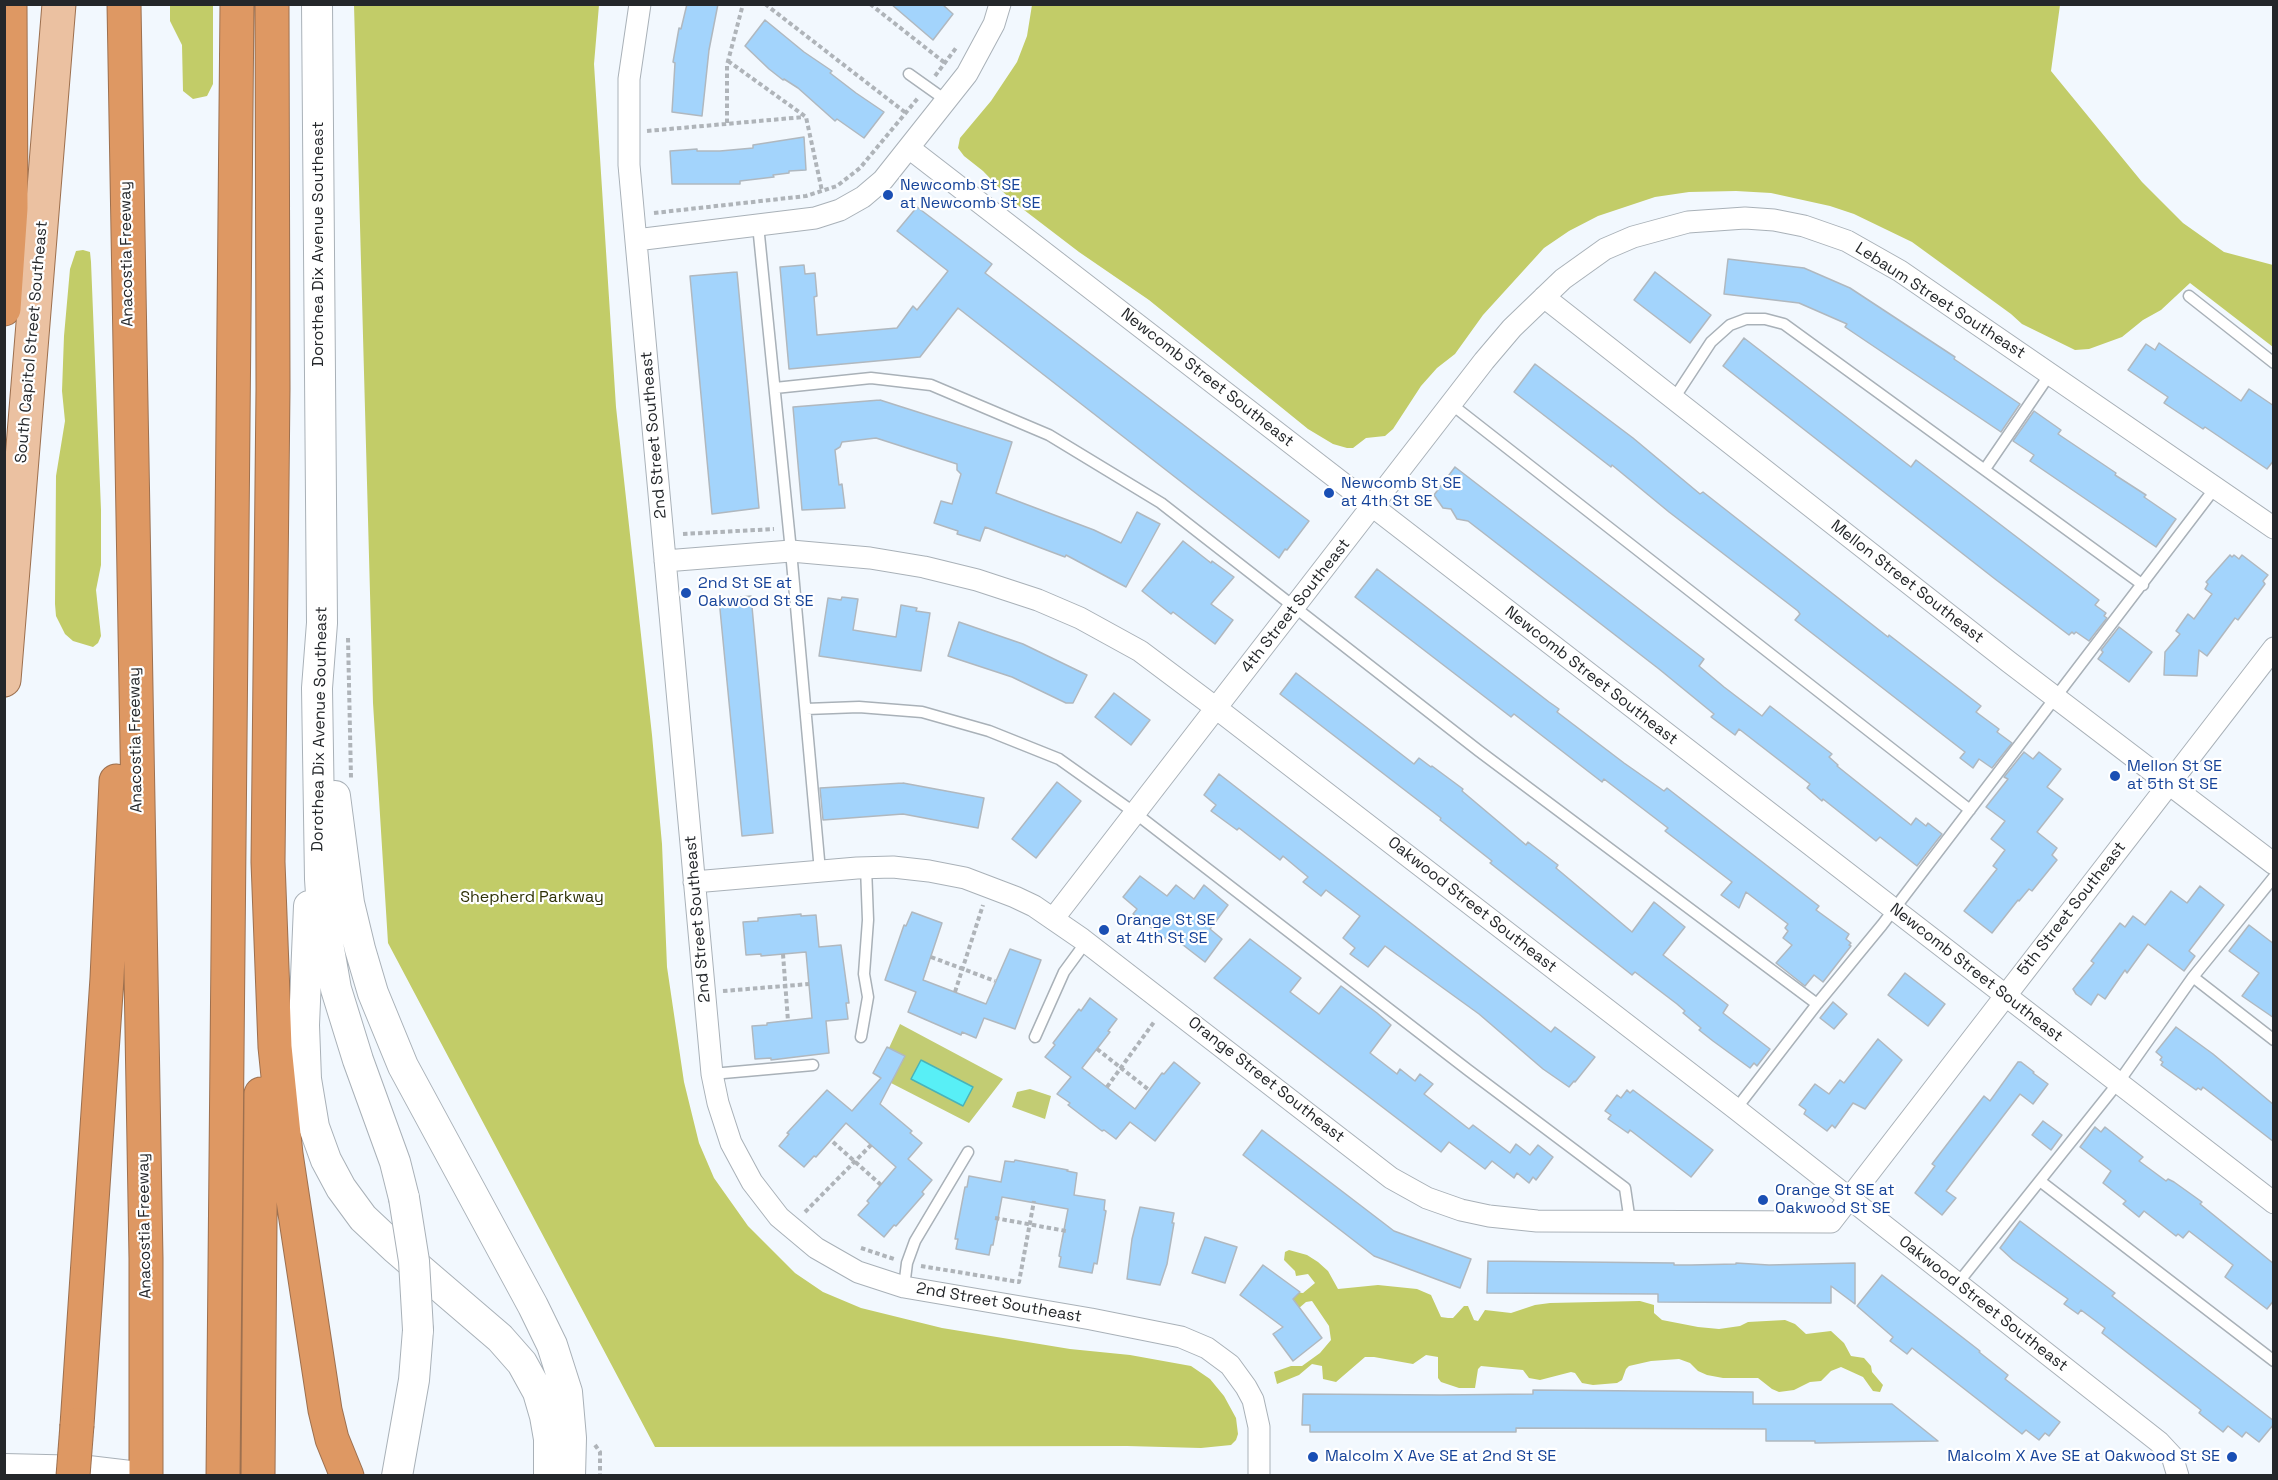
<!DOCTYPE html>
<style>
body{margin:0}
#map{position:relative;width:2278px;height:1480px;overflow:hidden;background:#f2f8fe;font-family:"Space Grotesk",sans-serif}
canvas{display:block}
.frame{position:absolute;inset:0;border:6px solid #24272a;pointer-events:none}
</style>
<div id="map">
<canvas width="2278" height="1480"></canvas>
<div class="frame"></div>
</div>
<script>
const context = document.querySelector('canvas').getContext('2d');
context.lineJoin = 'round';
function fill(path, color) { context.fillStyle = color; context.fill(path, 'evenodd'); }
const shape = rows => new Path2D(rows.map(r => 'M' + r).join(''));
function trace(path, color, width, dash) { context.strokeStyle = color; context.lineWidth = width; context.lineCap = dash ? 'butt' : 'round'; context.setLineDash(dash || []); context.stroke(path); }
function drawText(font, color, halo, rows, align = 'center') {
  context.font = font + ' "Space Grotesk",sans-serif'; context.lineWidth = 4.5; context.setLineDash([]); context.textBaseline = 'middle'; context.strokeStyle = halo; context.fillStyle = color; for (const [text, x, y, turn = 0] of rows) {
    context.save(); context.translate(x, y); context.rotate((+turn || 0) * Math.PI / 180); context.textAlign = isNaN(turn) ? turn : align; if (halo) context.strokeText(text, 0, 0); context.fillText(text, 0, 0); context.restore();
  }
}
fill(shape([
 [900,1024,1003,1079,969,1123,891,1083,905,1056,889,1048],
 [1030,1089,1051,1096,1045,1119,1012,1107,1017,1092]
]), '#c2cc73');
fill(shape([
 [170,5,213,5,213,84,207,96,193,99,183,91,182,45,170,21],
 [354,5,599,5,594,64,616,407,652,735,662,844,667,967,684,1082,699,1143,714,1178,748,1226,795,1273,823,1292,861,1308,942,1328,1070,1349,1130,1355,1191,1366,1210,1379,1224,1396,1236,1418,1238,1434,1236,1440,1231,1445,1201,1448,1127,1446,655,1447,388,943,373,703],
 [1032,5,2060,5,2051,71,2142,182,2183,223,2224,252,2273,265,2273,347,2190,283,2161,310,2143,320,2122,337,2089,349,2075,350,2022,324,2011,314,1912,242,1854,214,1830,206,1771,193,1736,191,1689,192,1655,197,1598,216,1569,231,1544,248,1483,315,1455,354,1437,368,1421,386,1393,429,1385,436,1366,438,1353,448,1347,448,1333,444,1308,429,1149,300,1079,252,1011,200,983,171,964,156,958,148,960,138,991,101,1017,62,1027,36],
 [83,250,90,252,91,262,101,510,101,565,96,590,101,636,98,643,93,647,73,641,65,634,56,616,55,604,56,476,65,421,62,391,64,336,70,269,76,251],
 [1289,1250,1307,1255,1318,1262,1328,1271,1338,1289,1378,1285,1417,1289,1431,1295,1441,1317,1448,1318,1453,1318,1464,1306,1468,1306,1474,1320,1478,1321,1485,1310,1511,1313,1535,1305,1550,1303,1640,1301,1654,1305,1654,1313,1662,1320,1698,1327,1719,1329,1740,1326,1748,1322,1785,1320,1795,1324,1806,1334,1831,1331,1844,1343,1851,1356,1864,1358,1871,1366,1872,1372,1883,1385,1880,1392,1873,1391,1863,1377,1841,1367,1831,1371,1821,1381,1810,1382,1794,1390,1779,1392,1772,1389,1758,1378,1723,1378,1707,1375,1698,1371,1690,1363,1679,1359,1651,1361,1629,1366,1626,1369,1622,1380,1617,1383,1593,1385,1582,1383,1575,1373,1571,1372,1540,1380,1529,1378,1523,1370,1481,1366,1478,1369,1475,1388,1459,1388,1441,1382,1438,1378,1438,1357,1426,1355,1413,1364,1374,1357,1365,1357,1336,1382,1323,1379,1322,1366,1312,1364,1299,1375,1277,1384,1274,1372,1291,1366,1302,1366,1320,1353,1331,1340,1329,1326,1312,1301,1306,1302,1283,1322,1290,1292,1303,1293,1315,1283,1308,1274,1296,1276,1295,1271,1284,1260,1285,1252]
]), '#c2cc68');
const water = shape([
 [921,1060,973,1087,963,1106,911,1079,921,1060]
]);
fill(water, '#58eff6');
trace(water, '#48b3b9', 1.5);
const building = shape([
 [687,4,718,4,709,50,702,116,672,112,675,63,673,62,679,28,681,29,687,4],
 [891,4,942,4,953,14,933,40,891,4],
 [765,20,804,52,832,71,830,73,856,93,884,112,864,138,837,119,835,121,798,88,784,79,783,80,769,69,745,46,765,20],
 [804,137,806,170,789,171,789,173,773,175,774,177,740,181,740,184,672,184,670,151,697,149,697,151,720,151,753,148,753,145,804,137],
 [917,207,992,264,985,273,1309,521,1287,550,1285,549,1279,558,958,308,920,357,789,369,780,267,804,265,805,274,815,273,817,296,814,297,817,335,897,328,913,306,917,310,948,271,897,231,917,207],
 [1728,259,1804,268,1850,288,1955,357,1954,359,2020,404,2001,432,1845,327,1847,324,1799,303,1724,294,1728,259],
 [737,272,759,508,712,514,690,276,737,272],
 [1655,272,1711,315,1690,343,1634,300,1655,272],
 [1744,338,1911,467,1916,460,2099,600,2095,605,2106,613,2104,616,2107,618,2089,641,2076,632,2074,634,2072,632,2069,635,1995,579,1723,366,1744,338],
 [2159,343,2241,401,2249,389,2274,406,2274,460,2267,469,2205,427,2203,429,2164,403,2168,397,2128,370,2146,344,2155,350,2159,343],
 [1535,364,1633,438,1700,494,1703,492,1888,637,1889,635,1981,706,1976,712,1999,729,1997,732,2012,743,1992,768,1979,759,1973,768,1960,758,1965,752,1795,620,1800,614,1798,611,1669,512,1612,465,1611,467,1514,392,1535,364],
 [880,400,1012,442,996,493,1094,530,1121,543,1137,512,1160,524,1126,587,1066,555,1065,557,985,527,980,541,957,534,958,531,934,523,941,501,952,504,961,474,957,470,957,464,876,438,842,442,840,447,835,450,839,485,842,484,845,508,802,510,793,407,880,400],
 [2034,411,2061,430,2058,434,2116,473,2115,475,2146,495,2144,497,2176,519,2156,547,2030,461,2034,455,2013,441,2034,411],
 [1455,467,1704,659,1699,666,1724,687,1762,716,1770,706,1832,754,1829,757,1838,765,1837,766,1911,825,1916,818,1926,826,1928,823,1942,834,1917,866,1880,837,1876,841,1823,799,1822,801,1807,788,1810,784,1739,729,1735,735,1711,717,1714,714,1659,669,1468,521,1457,519,1451,509,1443,508,1434,495,1455,467],
 [1183,541,1211,563,1212,561,1234,577,1211,604,1233,620,1215,644,1173,612,1171,614,1142,591,1183,541],
 [2230,555,2232,557,2234,555,2239,559,2242,555,2268,575,2263,581,2265,584,2238,620,2235,618,2207,656,2199,650,2197,676,2164,675,2165,652,2180,634,2176,631,2188,614,2194,619,2212,594,2205,589,2208,584,2206,582,2230,555],
 [1377,569,1549,702,1559,709,1557,712,1624,763,1664,791,1667,788,1819,906,1816,910,1849,934,1846,939,1851,943,1849,945,1851,946,1823,982,1814,975,1805,986,1776,963,1792,945,1783,938,1788,931,1785,928,1788,924,1746,892,1739,908,1721,895,1732,882,1665,831,1668,828,1604,779,1602,782,1514,714,1511,717,1355,597,1377,569],
 [751,596,773,833,742,836,719,599,751,596],
 [842,597,858,599,853,630,896,637,901,605,917,608,916,611,930,613,921,671,819,656,828,598,841,600,842,597],
 [959,622,1023,644,1087,675,1073,703,1066,703,1012,677,948,656,959,622],
 [2119,627,2152,652,2129,682,2098,659,2103,652,2101,650,2119,627],
 [1296,673,1414,764,1419,758,1431,767,1432,766,1463,789,1462,791,1526,845,1528,842,1558,865,1556,868,1632,932,1654,902,1685,927,1663,955,1728,1005,1723,1013,1770,1049,1757,1066,1754,1063,1750,1068,1713,1041,1699,1030,1701,1028,1683,1013,1685,1011,1677,1004,1635,972,1632,975,1490,863,1492,861,1440,820,1441,818,1280,694,1296,673],
 [1114,693,1150,720,1131,745,1095,717,1114,693],
 [2024,752,2033,759,2039,752,2061,769,2047,787,2063,799,2037,832,2057,848,2052,855,2057,860,2032,891,2029,889,2019,901,2018,900,1992,933,1964,911,1997,869,1993,866,2005,850,1991,839,2005,821,1986,807,2008,779,2004,777,2024,752],
 [1219,774,1551,1032,1555,1027,1595,1057,1575,1082,1574,1081,1569,1087,1543,1069,1479,1014,1385,946,1368,967,1350,954,1355,948,1343,938,1360,916,1326,890,1321,896,1303,882,1308,877,1283,856,1280,860,1239,828,1237,830,1211,811,1216,805,1204,795,1219,774],
 [1057,782,1081,801,1036,858,1012,839,1057,782],
 [903,783,984,798,978,828,903,814,823,820,820,788,903,783],
 [1140,876,1167,896,1176,885,1194,899,1204,885,1228,905,1210,929,1222,939,1205,962,1174,938,1170,942,1133,914,1137,909,1123,897,1140,876],
 [2200,886,2224,905,2189,951,2195,956,2184,971,2148,944,2127,973,2125,970,2105,999,2098,994,2091,1005,2076,994,2073,989,2094,963,2091,961,2120,923,2125,927,2133,916,2145,925,2171,891,2187,903,2200,886],
 [912,912,942,923,923,980,986,1004,1010,949,1041,960,1015,1029,984,1018,976,1038,962,1032,961,1035,908,1012,916,992,885,980,904,925,906,926,912,912],
 [801,914,801,916,816,915,819,947,841,945,849,1003,846,1003,848,1019,826,1021,829,1053,771,1060,771,1058,755,1059,752,1026,767,1025,767,1023,812,1018,806,952,761,956,761,954,746,955,743,922,758,921,758,918,801,914],
 [2249,925,2274,944,2274,1018,2242,996,2259,973,2229,951,2249,925],
 [1250,939,1301,978,1290,992,1319,1014,1341,986,1377,1013,1391,1025,1370,1053,1397,1074,1400,1069,1415,1081,1420,1074,1433,1084,1424,1094,1469,1129,1473,1125,1510,1153,1516,1144,1530,1155,1538,1145,1553,1157,1536,1180,1533,1177,1529,1183,1517,1173,1514,1178,1492,1161,1485,1169,1449,1142,1441,1152,1214,978,1250,939],
 [1905,973,1945,1004,1928,1026,1888,995,1905,973],
 [1090,998,1117,1019,1108,1031,1110,1032,1082,1068,1135,1109,1162,1073,1164,1074,1174,1062,1200,1083,1155,1141,1130,1122,1116,1139,1104,1130,1102,1131,1068,1105,1070,1103,1057,1094,1071,1077,1045,1057,1055,1045,1053,1043,1079,1009,1081,1011,1090,998],
 [1833,1002,1847,1014,1834,1029,1820,1018,1833,1002],
 [2176,1027,2213,1054,2274,1105,2274,1142,2203,1087,2201,1090,2198,1088,2196,1090,2161,1065,2163,1062,2160,1060,2162,1057,2156,1052,2176,1027],
 [1878,1039,1902,1060,1865,1109,1853,1103,1835,1128,1832,1125,1827,1131,1804,1114,1806,1110,1799,1105,1815,1084,1829,1094,1840,1080,1844,1083,1878,1039],
 [887,1047,905,1056,880,1104,912,1131,910,1133,922,1143,908,1159,932,1180,922,1192,924,1194,896,1226,894,1225,884,1237,858,1215,869,1203,867,1201,896,1167,846,1123,816,1157,814,1156,804,1167,779,1146,789,1134,787,1133,827,1090,852,1111,881,1078,873,1073,887,1047],
 [2018,1062,2021,1062,2034,1072,2033,1073,2048,1084,2033,1104,2020,1094,1946,1191,1956,1198,1942,1215,1915,1193,1935,1166,1932,1164,1984,1096,1990,1101,2018,1062],
 [1627,1090,1630,1093,1633,1090,1713,1150,1691,1177,1630,1130,1628,1133,1608,1119,1611,1115,1605,1111,1617,1095,1621,1098,1627,1090],
 [2043,1121,2062,1135,2051,1150,2032,1135,2043,1121],
 [2095,1127,2101,1132,2105,1127,2143,1157,2139,1161,2166,1181,2168,1179,2174,1182,2202,1202,2200,1204,2274,1264,2274,1300,2267,1309,2225,1277,2233,1265,2189,1231,2183,1238,2178,1234,2176,1236,2144,1211,2139,1217,2123,1204,2126,1201,2103,1183,2111,1171,2080,1147,2095,1127],
 [1262,1130,1394,1231,1471,1259,1460,1288,1374,1256,1243,1155,1262,1130],
 [1015,1160,1068,1170,1067,1171,1077,1173,1074,1195,1105,1200,1104,1210,1106,1211,1097,1264,1094,1263,1092,1273,1059,1267,1061,1257,1059,1256,1068,1209,1002,1197,993,1245,991,1245,989,1255,956,1249,958,1239,955,1239,965,1187,967,1187,969,1176,1001,1182,1005,1161,1014,1162,1015,1160],
 [1140,1207,1174,1213,1172,1223,1174,1223,1167,1264,1160,1285,1127,1279,1132,1239,1140,1207],
 [2020,1221,2115,1293,2112,1296,2274,1421,2274,1424,2259,1442,2246,1432,2242,1437,2228,1426,2223,1432,2199,1413,2201,1410,2102,1333,2105,1328,2081,1310,2078,1314,2064,1304,2068,1299,2013,1260,2000,1248,2020,1221],
 [1205,1237,1237,1247,1225,1283,1192,1273,1205,1237],
 [1488,1261,1674,1263,1674,1265,1691,1265,1736,1264,1736,1263,1769,1265,1855,1263,1855,1304,1831,1286,1831,1303,1658,1302,1658,1294,1487,1293,1488,1261],
 [1263,1265,1300,1292,1293,1299,1322,1338,1293,1361,1273,1334,1283,1327,1240,1295,1263,1265],
 [1882,1275,1980,1351,1979,1352,2008,1375,2005,1379,2060,1422,2049,1436,2045,1433,2039,1440,2026,1430,2022,1434,1912,1348,1907,1354,1890,1341,1893,1337,1857,1306,1882,1275],
 [1533,1390,1753,1392,1753,1404,1892,1404,1938,1441,1815,1443,1815,1441,1766,1441,1766,1429,1516,1428,1516,1432,1310,1432,1310,1425,1302,1425,1303,1394,1441,1395,1533,1394,1533,1390]
]);
fill(building, '#a3d4fc');
trace(building, '#b0b8bf', 1.5);
const lane = shape([
 [909,74,947,101],
 [758,225,791,551,820,871],
 [2189,296,2274,363],
 [775,388,871,378,931,385,1049,435,1161,503,1479,751,1817,1004],
 [1673,400,1711,342,1730,325,1746,319,1765,319,1784,324,2143,585],
 [1451,404,1970,810],
 [1985,469,2050,374],
 [806,709,859,707,922,712,989,731,1059,759,1135,813,1468,1070,1625,1188,1630,1222],
 [2193,977,2274,1040],
 [861,1037,868,997,864,974,868,920,866,867],
 [1035,1037,1064,972,1086,942],
 [712,1074,813,1065],
 [1736,1109,1817,1004,1882,925,2215,488],
 [2040,1181,2274,1361],
 [1958,1283,2118,1083,2193,977,2274,877],
 [904,1287,907,1263,915,1241,968,1152]
]);
const street = shape([
 [640,4,629,79,629,165,712,1074,718,1103,731,1143,752,1182,779,1217,816,1248,858,1272,904,1287,1091,1319,1181,1337,1207,1348,1230,1365,1246,1387,1253,1400,1259,1427,1259,1476],
 [909,148,2274,1203],
 [636,240,815,218,840,210,863,197,883,180,967,74,994,24,1000,4],
 [1544,297,2009,662,2274,864],
 [665,561,791,551,870,558,924,567,977,580,1038,600,1080,618,1140,651,1216,708,1736,1109,2159,1442,2172,1456,2178,1476],
 [694,882,857,868,893,867,929,871,965,878,1015,897,1034,906,1082,939,1391,1178,1427,1198,1461,1210,1489,1216,1537,1221,1831,1222,2274,648],
 [1053,919,1484,361,1512,328,1563,279,1605,249,1633,237,1688,222,1745,218,1774,220,1804,226,1847,241,1900,271,2274,528]
]);
const secondary = shape([
 [317,4,322,623,317,688,320,879,322,909,336,989,358,1060,395,1162,404,1198],
 [335,796,349,903,360,949,373,993,403,1066,533,1306,552,1345,567,1392,571,1438,570,1476],
 [309,906,304,1025,306,1079,314,1127,326,1160,341,1188,363,1218,395,1248,500,1338,522,1363,538,1392,545,1416,549,1439,549,1476],
 [4,1469,88,1471,130,1476],
 [397,1476,414,1380,418,1330]
]);
const primary = shape([
 [4,680,59,4]
]);
const highway = shape([
 [124,4,146,1258,146,1476],
 [272,4,273,389,268,862,275,1047,286,1154,325,1410,332,1439,347,1476],
 [4,309,11,208,10,4],
 [77,1425,107,978,116,781],
 [223,1476,237,4],
 [258,1476,261,1094]
]);
trace(lane, '#a9b1b8', 13);
trace(street, '#a9b1b8', 23);
trace(secondary, '#a9b1b8', 32);
trace(primary, '#9d704f', 35);
trace(highway, '#9d704f', 35);
trace(shape([
 [765,4,906,113],
 [870,4,945,63],
 [728,61,806,117,822,191],
 [935,76,956,48],
 [727,123,727,65,743,4],
 [647,131,804,117],
 [654,213,806,196,837,186,860,168,918,98],
 [683,534,774,529],
 [348,638,351,778],
 [783,954,788,1021],
 [931,957,995,981],
 [723,991,809,984],
 [955,992,983,905],
 [1097,1049,1149,1090],
 [1107,1087,1154,1022],
 [833,1142,881,1185],
 [805,1212,871,1145],
 [995,1218,1066,1231],
 [861,1248,894,1259],
 [921,1266,1019,1282,1034,1201],
 [595,1445,600,1452,600,1476]
]), '#afb4b9', 4, [4.5, 3]);
trace(lane, '#fff', 10);
trace(street, '#fff', 21);
trace(secondary, '#fff', 30);
trace(primary, '#ebc1a1', 33);
trace(highway, '#de9863', 33);
const secondaryBridge = shape([
 [404,1198,414,1261,418,1330]
]);
const highwayBridge = shape([
 [73,1476,77,1425]
]);
trace(secondaryBridge, '#a9b1b8', 32, []);
trace(highwayBridge, '#9d704f', 35, []);
trace(secondaryBridge, '#fff', 30);
trace(highwayBridge, '#de9863', 33);
for (const [x, y, r, color] of [
 [888,195,6,"#1a4fb4"],
 [1329,493,6,"#1a4fb4"],
 [686,593,6,"#1a4fb4"],
 [2115,776,6,"#1a4fb4"],
 [1104,930,6,"#1a4fb4"],
 [1763,1200,6,"#1a4fb4"],
 [1313,1457,6,"#1a4fb4"],
 [2232,1457,6,"#1a4fb4"]
]) { const dot = new Path2D(); dot.arc(x, y, r, 0, 2 * Math.PI); context.fillStyle = color; context.fill(dot); trace(dot, '#fff', 2); }
drawText('16px', '#164399', '#fff', [
 ["Newcomb St SE",900,186],
 ["at Newcomb St SE",900,204],
 ["Newcomb St SE",1341,484],
 ["at 4th St SE",1341,502],
 ["2nd St SE at",698,584],
 ["Oakwood St SE",698,602],
 ["Mellon St SE",2127,767],
 ["at 5th St SE",2127,785],
 ["Orange St SE",1116,921],
 ["at 4th St SE",1116,939],
 ["Orange St SE at",1775,1191],
 ["Oakwood St SE",1775,1209],
 ["Malcolm X Ave SE at 2nd St SE",1325,1457],
 ["Malcolm X Ave SE at Oakwood St SE",2220,1457,"right"]
], 'left');
drawText('16px', '#24272a', '#fff', [
 ["Dorothea Dix Avenue Southeast",319,244,-90],
 ["Anacostia Freeway",127,254,-91],
 ["Lebaum Street Southeast",1940,301,33],
 ["South Capitol Street Southeast",32,342,-85],
 ["Newcomb Street Southeast",1207,378,38],
 ["2nd Street Southeast",654,435,-95],
 ["Mellon Street Southeast",1907,582,38],
 ["4th Street Southeast",1296,606,-52],
 ["Newcomb Street Southeast",1591,676,38],
 ["Dorothea Dix Avenue Southeast",320,729,-89],
 ["Anacostia Freeway",136,740,-91],
 ["Oakwood Street Southeast",1472,905,38],
 ["5th Street Southeast",2072,909,-52],
 ["2nd Street Southeast",698,919,-95],
 ["Newcomb Street Southeast",1976,973,38],
 ["Orange Street Southeast",1266,1080,38],
 ["Anacostia Freeway",145,1226,-91],
 ["2nd Street Southeast",999,1303,10],
 ["Oakwood Street Southeast",1983,1304,38]
]);
drawText('16px', '#2f3207', '#fff', [
 ["Shepherd Parkway",532,898]
]);
</script>
